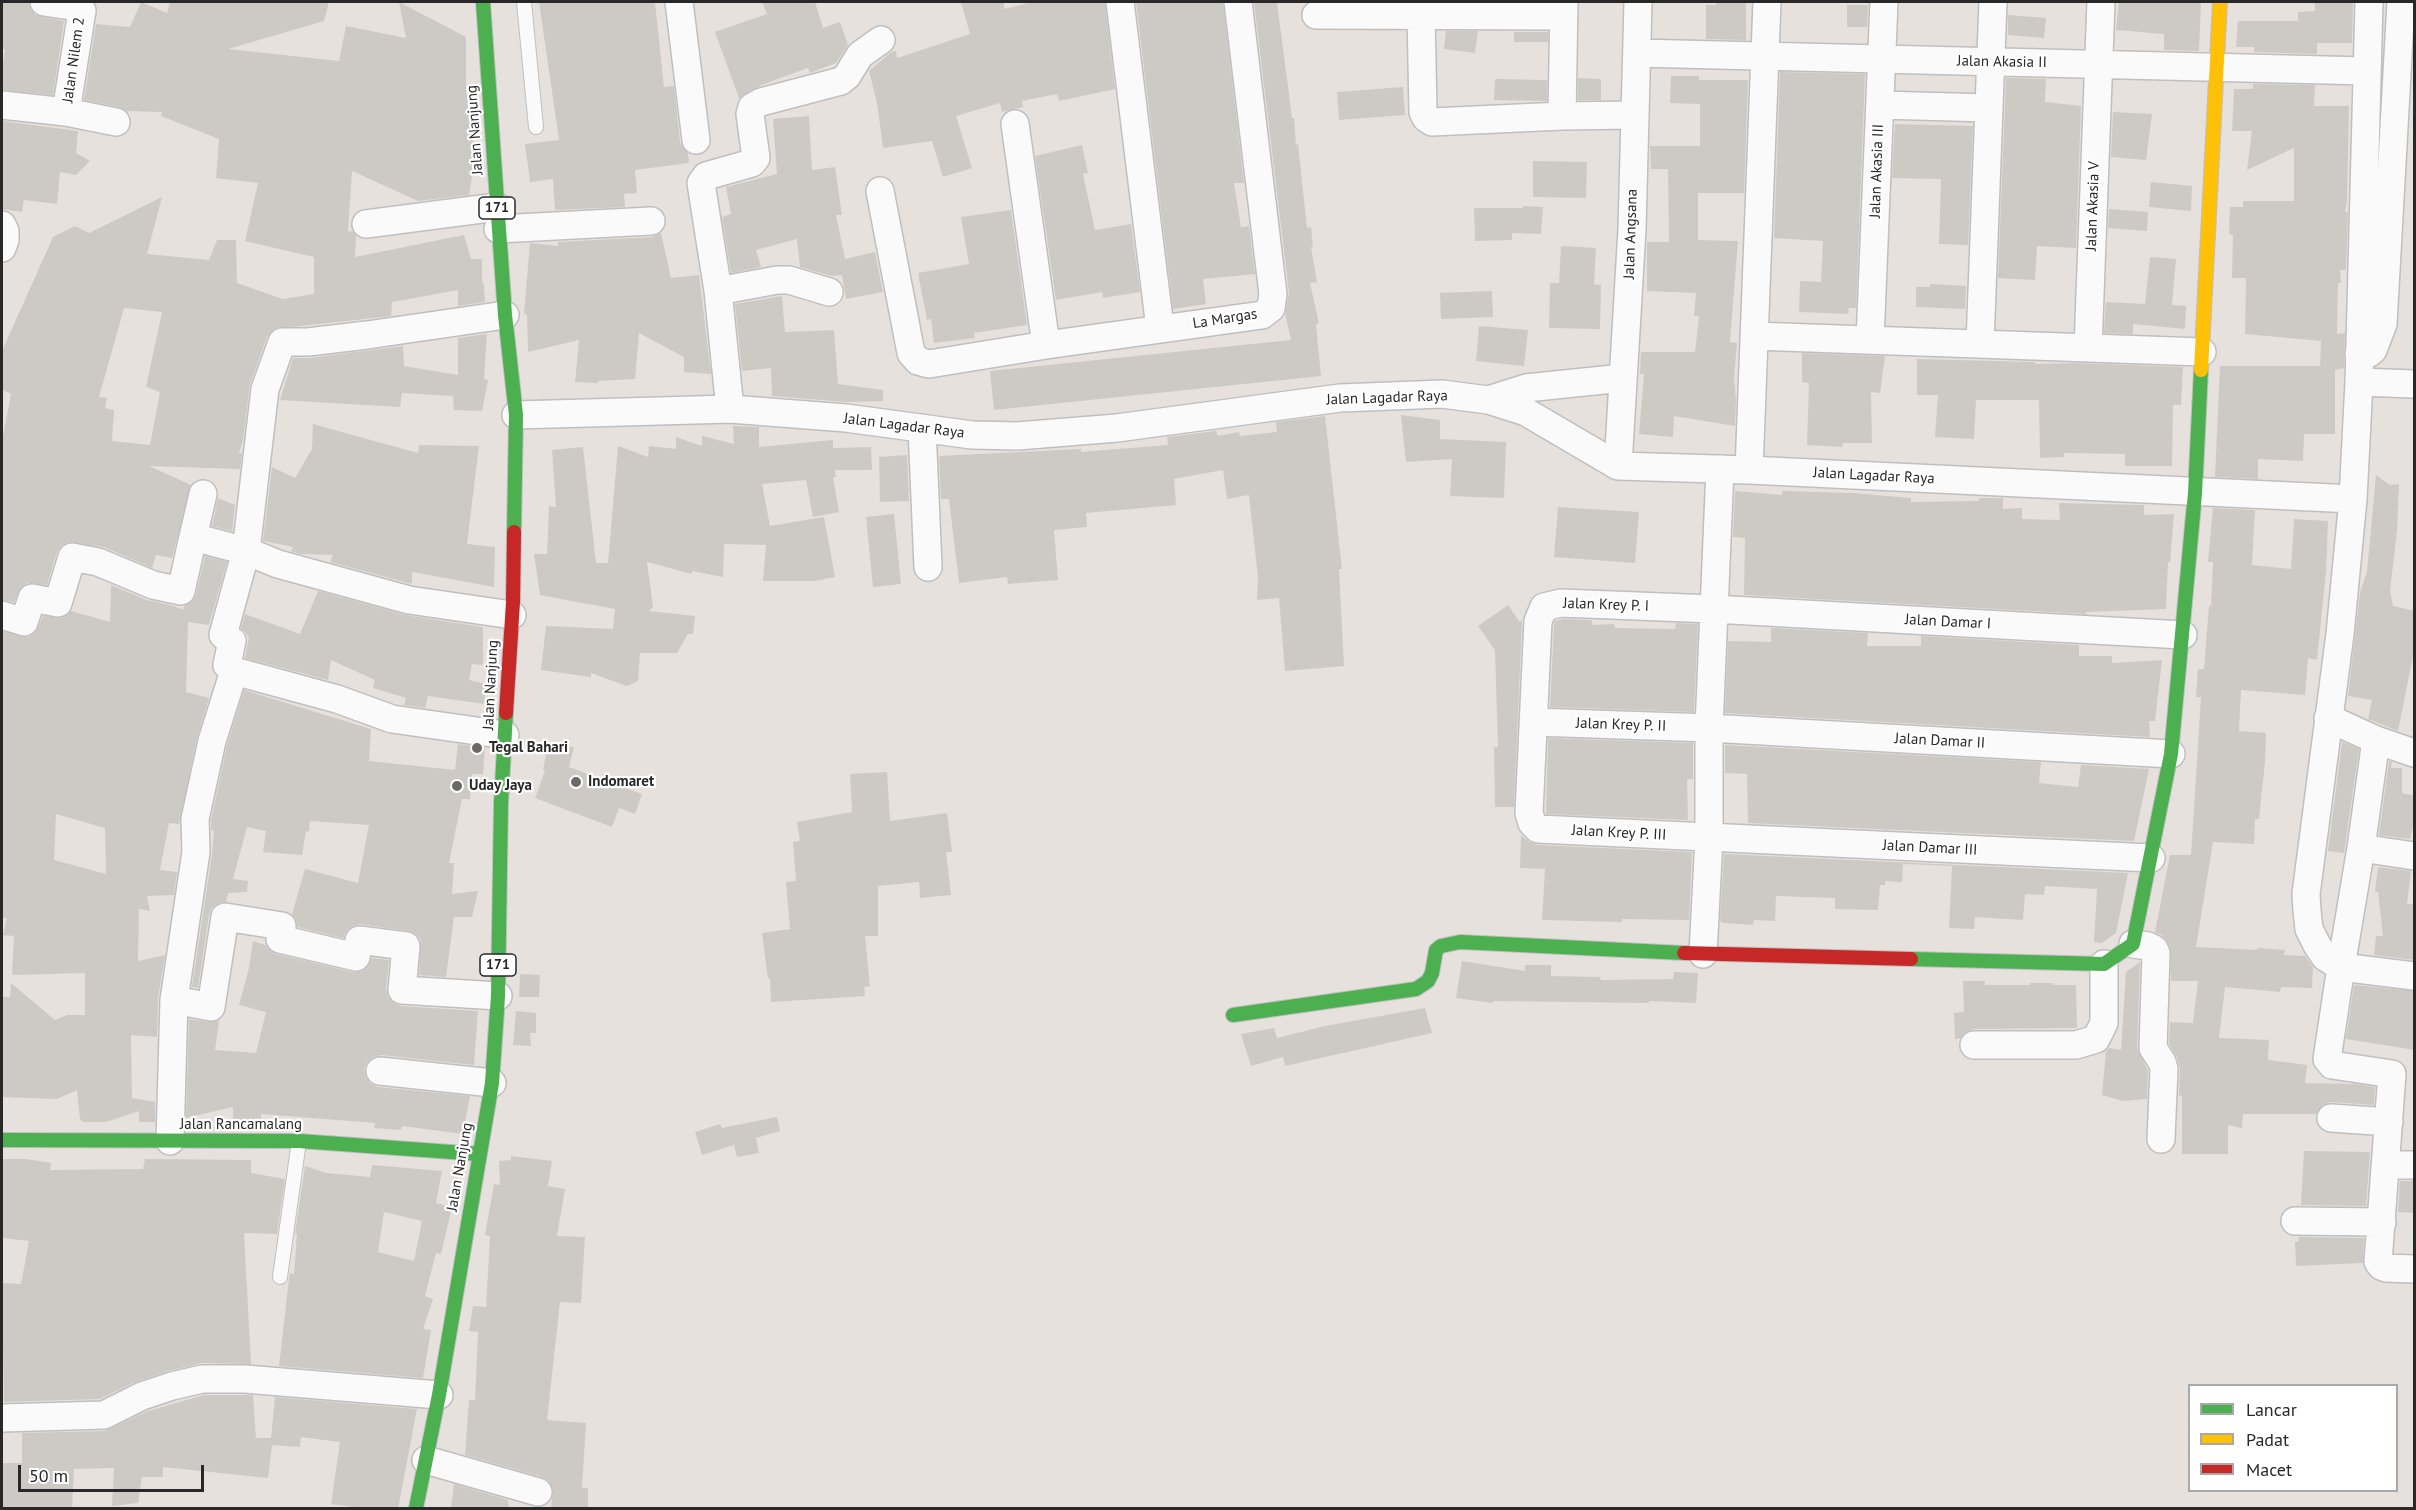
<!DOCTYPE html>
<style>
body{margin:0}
#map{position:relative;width:2416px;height:1510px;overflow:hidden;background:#e6e1dd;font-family:"PT Sans",sans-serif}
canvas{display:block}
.frame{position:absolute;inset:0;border:3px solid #282828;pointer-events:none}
.legend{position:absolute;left:2188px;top:1384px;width:210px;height:108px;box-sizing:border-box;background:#fff;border:2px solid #a9a9a9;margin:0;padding:8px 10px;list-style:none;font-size:18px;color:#282828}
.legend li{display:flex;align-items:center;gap:12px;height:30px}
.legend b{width:30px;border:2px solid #a9a9a9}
.scale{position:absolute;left:18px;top:1465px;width:186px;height:27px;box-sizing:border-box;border:3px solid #282828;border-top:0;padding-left:8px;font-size:18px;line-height:21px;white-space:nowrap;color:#282828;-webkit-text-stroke:4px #fff;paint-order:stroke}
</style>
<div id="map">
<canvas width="2416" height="1510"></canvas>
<div class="frame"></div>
<ul class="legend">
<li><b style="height:8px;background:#4caf50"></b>Lancar</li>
<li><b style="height:8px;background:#ffc107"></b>Padat</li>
<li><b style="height:8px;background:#c62828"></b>Macet</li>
</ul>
<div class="scale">50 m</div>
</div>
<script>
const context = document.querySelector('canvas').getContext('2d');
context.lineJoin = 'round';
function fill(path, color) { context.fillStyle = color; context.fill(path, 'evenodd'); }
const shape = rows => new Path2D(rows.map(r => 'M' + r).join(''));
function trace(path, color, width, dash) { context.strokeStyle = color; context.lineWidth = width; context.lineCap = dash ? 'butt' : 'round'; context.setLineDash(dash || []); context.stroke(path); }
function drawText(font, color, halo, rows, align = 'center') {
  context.font = font + ' "PT Sans",sans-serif'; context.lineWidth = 4.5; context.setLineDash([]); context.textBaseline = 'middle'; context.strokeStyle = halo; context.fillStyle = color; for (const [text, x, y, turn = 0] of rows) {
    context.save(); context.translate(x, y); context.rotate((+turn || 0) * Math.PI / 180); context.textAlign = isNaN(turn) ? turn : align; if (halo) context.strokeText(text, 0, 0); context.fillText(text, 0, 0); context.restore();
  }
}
fill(shape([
 [2,2,29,2,30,8,35,15,64,21,53,95,2,90,2,72,5,49,2,49],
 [141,2,167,13,170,2,329,2,324,21,228,49,339,61,346,26,406,38,399,2,466,37,466,94,471,93,475,157,469,195,418,201,352,171,348,232,352,231,356,236,355,257,464,235,471,259,482,259,482,281,484,285,485,302,458,306,458,290,392,302,391,316,274,329,267,337,250,384,243,440,239,453,242,454,240,469,149,466,191,485,172,558,156,555,152,568,104,547,68,542,61,546,57,552,47,585,27,583,21,587,14,602,2,600,2,441,11,394,2,389,2,351,53,237,75,226,89,233,162,197,147,254,209,260,217,240,236,240,237,283,283,299,314,294,314,257,245,241,258,183,216,178,219,139,161,116,162,112,127,111,119,107,84,100,96,24,130,27],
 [124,308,162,312,146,387,160,392,150,445,112,441,114,410,105,408,107,398,99,397],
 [539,2,655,2,664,87,674,86,680,142,688,153,689,163,635,170,637,193,624,194,625,207,555,210,553,179,530,182,525,144,559,140],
 [762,2,815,2,823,28,840,22,848,45,836,63,810,73,808,68,761,85,739,98,715,32,767,14],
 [961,2,1004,2,1004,9,1032,2,1105,2,1115,89,1059,101,1057,94,1022,101,1023,107,1002,112,1000,103,956,116,972,168,943,177,932,141,883,148,877,103,869,71,891,52,896,51,897,58,970,34],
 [1136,2,1223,2,1244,183,1234,183,1241,227,1249,226,1255,274,1203,279,1206,304,1173,309],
 [1254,2,1277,2,1292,118,1294,118,1296,145,1298,144,1307,228,1311,227,1313,247,1311,247,1317,282,1310,283,1319,323,1316,324,1321,376,994,410,990,371,1291,340,1285,313,1289,292],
 [1716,2,1746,2,1746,40,1706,39,1706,5,1716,5],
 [2119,2,2201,2,2199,51,2164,50,2164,34,2116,30],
 [2315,2,2353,2,2352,43,2317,43,2317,54,2254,52,2254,47,2236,47,2238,21,2298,21,2298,12,2315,11],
 [1847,5,1868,5,1867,27,1847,27],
 [2008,15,2046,18,2044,38,2008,35],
 [1446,31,1478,31,1475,53,1444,49],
 [1514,32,1548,32,1548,42,1514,42],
 [1780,72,1865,74,1856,308,1849,308,1848,314,1799,312,1800,281,1821,282,1823,241,1774,238],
 [1671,76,1699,76,1699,80,1748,80,1744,193,1698,193,1698,240,1738,241,1730,342,1737,343,1734,377,1736,400,1735,426,1674,416,1673,437,1639,434,1644,374,1640,374,1641,352,1695,352,1699,316,1694,316,1696,293,1647,291,1647,242,1669,242,1668,169,1651,169,1650,146,1700,146,1700,104,1670,103],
 [1578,78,1601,79,1601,100,1578,100],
 [2006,78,2046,79,2045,102,2081,106,2076,248,2037,246,2035,280,1998,278],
 [1495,79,1547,80,1547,101,1494,100],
 [2253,84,2315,85,2314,106,2349,106,2347,200,2345,212,2348,212,2346,270,2340,270,2341,283,2338,283,2337,334,2345,333,2344,368,2335,370,2335,434,2304,434,2303,461,2258,459,2258,479,2215,477,2220,366,2320,366,2321,341,2245,334,2246,278,2232,278,2233,235,2229,234,2230,207,2243,207,2243,201,2294,201,2294,148,2247,170,2252,131,2232,131,2234,89,2253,89],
 [1403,87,1405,115,1339,120,1337,92],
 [2113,112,2152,114,2146,160,2111,157],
 [809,116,812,170,835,167,842,215,836,215,845,259,875,252,883,292,846,299,842,275,831,276,800,267,797,239,756,250,761,267,731,273,722,217,731,214,726,187,777,174,773,119],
 [2,121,78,131,76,153,90,161,76,175,60,172,57,204,24,200,22,212,2,209],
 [1895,124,1973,126,1968,245,1939,244,1941,179,1892,178],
 [1082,145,1088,173,1083,174,1095,230,1131,224,1140,292,1103,298,1102,292,1056,300,1035,156],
 [1533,161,1587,162,1586,198,1533,197],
 [2151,182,2192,186,2191,211,2149,207],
 [1523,206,1543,207,1541,234,1512,233,1512,240,1475,241,1474,208,1523,208],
 [2109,209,2148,212,2147,231,2108,228],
 [1011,210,1027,325,974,333,975,338,934,343,931,319,927,320,918,273,969,264,961,217],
 [661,233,671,278,699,275,711,374,684,372,684,357,639,333,635,379,598,381,598,383,575,382,579,340,528,352,527,315,524,313,530,243,558,246,558,242,652,237],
 [1561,246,1596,248,1594,284,1601,285,1600,329,1549,328,1550,283,1559,283],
 [2150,257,2176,259,2172,305,2186,306,2185,329,2133,324,2133,334,2104,333,2106,302,2145,304],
 [1930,284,1966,286,1965,309,1916,307,1916,287,1930,287],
 [1492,291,1493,317,1441,319,1440,293],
 [782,296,785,332,834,330,838,384,883,390,883,401,847,402,772,396,771,368,742,371,735,304],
 [1479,326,1528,330,1524,366,1476,361],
 [487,334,484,379,488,380,482,411,454,410,453,396,402,393,400,407,280,400,293,358,310,358,403,346,404,366,458,375,458,338],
 [1802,353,1885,356,1880,393,1871,392,1872,443,1843,443,1842,447,1807,445,1809,383,1802,382],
 [1917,359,2035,362,2035,364,2075,363,2183,367,2181,405,2173,405,2172,466,2125,466,2125,454,2064,453,2064,457,2040,458,2039,400,1976,400,1974,439,1935,437,1938,395,1917,395],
 [1401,415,1440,420,1440,439,1506,442,1504,498,1450,496,1452,459,1406,462],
 [1325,416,1342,569,1339,569,1344,666,1285,671,1279,598,1257,600,1258,578,1249,495,1227,499,1223,470,1174,479,1176,505,1086,513,1087,527,1054,530,1058,580,1008,584,1007,577,959,583,949,499,941,499,939,456,1081,449,1081,452,1168,445,1167,437,1216,431,1218,436,1239,432,1240,436,1277,432,1276,422],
 [313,424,418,453,419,445,479,446,467,544,495,547,494,587,412,572,412,584,330,562,333,555,300,554,291,551,293,547,263,541,272,467,295,478,312,449],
 [733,426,759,427,759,447,833,440,833,448,871,447,872,470,835,470,836,477,833,477,839,512,813,517,806,480,762,484,770,526,824,517,835,577,814,581,763,581,766,545,724,544,723,577,692,571,692,574,647,562,653,607,649,611,695,616,693,634,688,634,677,653,640,653,638,681,627,686,591,673,591,677,541,670,546,626,613,629,615,609,540,595,534,554,547,554,549,506,556,507,552,450,583,447,596,563,608,563,618,446,648,457,649,446,676,449,676,437,702,446,702,436,734,444],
 [907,455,909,501,880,502,879,457],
 [2376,475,2390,485,2399,484,2397,531,2390,591,2393,606,2415,611,2415,646,2398,731,2368,719,2372,700,2348,696,2360,593,2367,571],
 [1735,491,1782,495,1783,491,1854,493,1911,498,1911,502,1979,501,1979,498,2003,498,2003,509,2022,508,2022,519,2060,520,2059,503,2144,505,2144,515,2174,514,2170,562,2168,562,2166,609,2086,612,2086,614,1744,595,1745,538,1733,537],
 [218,498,235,505,232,531,212,526],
 [1558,507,1639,512,1635,563,1554,557],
 [2213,508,2255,510,2252,565,2291,569,2294,519,2328,521,2326,572,2317,660,2308,658,2305,695,2241,690,2239,731,2266,733,2265,762,2259,819,2255,819,2254,844,2213,842,2196,947,2257,950,2258,948,2285,950,2284,955,2305,956,2313,967,2312,988,2281,987,2280,992,2225,987,2219,1038,2269,1040,2268,1060,2307,1065,2305,1083,2355,1084,2375,1087,2374,1105,2331,1102,2324,1104,2316,1114,2243,1114,2242,1128,2228,1125,2228,1154,2182,1154,2182,1095,2179,1096,2180,1069,2177,1057,2169,1044,2170,1022,2193,1023,2198,981,2171,981,2170,946,2162,935,2155,932,2170,855,2191,855,2201,697,2196,697,2198,669,2204,669,2209,606,2211,606,2213,562,2208,562],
 [894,514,901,584,873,587,866,517],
 [205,556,227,562,209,625,188,622,186,692,209,698,197,738,179,824,169,823,160,870,177,872,174,895,147,896,150,911,139,909,138,961,165,955,158,998,157,1037,131,1035,132,1098,155,1102,155,1122,139,1122,139,1111,106,1122,83,1122,80,1119,77,1090,57,1099,2,1097,2,997,10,997,11,983,55,1020,67,1015,85,1015,85,973,12,975,14,936,3,935,7,918,2,918,2,631,28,637,35,633,43,616,62,618,71,611,110,622,111,585,147,600,174,606,183,610,184,606,192,602,196,595],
 [56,814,105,828,106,874,54,860],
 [318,591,405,615,483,627,483,665,472,664,469,680,486,684,484,704,428,696,425,708,404,705,406,698,373,688,375,680,331,660,328,680,245,658,249,637,241,628,245,614,300,634],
 [1508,605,1519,621,1522,621,1514,807,1495,807,1494,747,1498,747,1495,650,1478,626],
 [1563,619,1592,620,1592,625,1614,624,1615,628,1675,629,1676,623,1698,624,1694,712,1550,707,1554,625,1555,621],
 [1771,628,1868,633,1867,646,1921,646,1921,636,2079,645,2079,656,2112,656,2112,663,2162,660,2155,721,2149,721,2150,737,1725,713,1728,641,1771,642],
 [244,690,371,729,369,761,455,770,458,744,485,748,483,774,472,774,470,799,462,799,449,863,454,863,452,894,478,891,472,917,454,917,446,977,419,975,421,940,416,934,409,931,360,924,353,926,347,930,343,938,297,927,296,920,292,914,305,869,358,883,369,825,310,821,309,832,306,831,302,855,263,852,266,831,247,827,233,879,248,881,247,892,228,893,226,902,219,903,212,908,209,915,198,988,192,987,212,854,214,831,211,830,211,820,227,745],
 [1548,738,1693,743,1693,779,1687,779,1688,820,1546,814],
 [2342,742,2359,749,2344,853,2328,851],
 [548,744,574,747,569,767,642,794,635,814,619,808,612,827,535,798,545,771,543,770],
 [1725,745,2041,762,2039,783,2078,787,2081,765,2149,769,2134,841,1748,823,1747,774,1725,773],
 [2389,761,2392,762,2391,768,2402,768,2402,793,2415,796,2415,818,2410,839,2379,835],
 [887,772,890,821,947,813,952,852,946,852,951,895,920,898,919,882,878,886,878,936,865,936,870,986,864,987,865,996,771,1002,770,978,768,979,762,933,790,929,786,882,796,881,793,842,800,841,797,822,852,812,850,774],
 [1521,835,1528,841,1537,845,1692,852,1689,920,1622,919,1622,922,1542,920,1545,869,1520,868],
 [1724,854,2128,873,2116,933,2102,943,2094,942,2097,889,2045,886,2044,895,2025,894,2023,920,1975,917,1974,929,1949,928,1952,866,1903,864,1902,882,1885,881,1885,885,1880,885,1878,910,1835,909,1835,898,1776,896,1775,921,1754,920,1753,925,1723,923,1720,921],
 [2378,867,2411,871,2407,904,2415,904,2415,960,2374,955,2376,936,2383,936,2378,892,2375,892],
 [253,941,265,945,270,951,276,954,352,972,360,972,367,968,372,958,389,960,386,989,388,997,394,1003,401,1006,478,1011,474,1065,381,1055,373,1057,367,1062,364,1069,366,1078,371,1084,378,1087,470,1096,463,1134,402,1126,401,1130,374,1128,375,1123,261,1114,261,1122,233,1122,233,1107,186,1118,189,1019,208,1022,219,1021,215,1050,256,1053,266,1012,239,1005,249,968],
 [1462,961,1525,971,1525,965,1551,965,1551,976,1601,977,1600,980,1673,979,1674,972,1698,973,1696,1003,1649,1001,1649,1003,1493,1001,1493,1003,1456,998],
 [2140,962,2137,1048,2148,1071,2147,1099,2123,1101,2102,1095,2106,1051,2109,1048,2121,1050,2126,972],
 [520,974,540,975,539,997,519,997],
 [1963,981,1985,981,1985,985,2030,985,2030,983,2053,983,2053,985,2076,985,2077,1028,1974,1029,1966,1032,1960,1038,1955,1039,1954,1013,1964,1012],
 [2354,985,2415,991,2415,1050,2346,1039],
 [1425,1008,1432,1033,1285,1066,1283,1057,1251,1066,1241,1034,1274,1028,1277,1038,1325,1026],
 [516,1011,536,1013,536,1033,530,1033,531,1046,513,1045],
 [777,1117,780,1131,756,1138,759,1153,737,1157,734,1145,702,1155,695,1132,720,1124,722,1128],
 [2304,1151,2370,1152,2366,1206,2301,1205],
 [511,1156,552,1161,548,1186,565,1189,557,1236,585,1237,581,1303,560,1302,547,1420,586,1423,582,1488,588,1488,588,1509,551,1509,553,1489,549,1481,542,1477,465,1455,469,1400,475,1400,478,1332,469,1331,473,1306,486,1307,490,1236,485,1235,494,1184,500,1185,499,1161,511,1160],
 [2,1159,26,1159,51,1163,50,1170,143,1169,145,1159,251,1160,251,1173,285,1179,277,1234,244,1233,251,1364,202,1363,168,1371,135,1382,100,1399,4,1402,2,1283,21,1284,29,1241,2,1238],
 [372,1165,442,1171,436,1203,452,1207,441,1254,436,1253,425,1296,433,1299,423,1329,431,1330,423,1378,279,1366,289,1279,290,1273,294,1274,297,1234,295,1234,305,1166,326,1173,370,1177],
 [384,1212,422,1221,414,1261,378,1252],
 [2400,1181,2415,1181,2415,1213,2398,1212],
 [2299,1237,2364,1238,2363,1263,2296,1266,2295,1242,2298,1242],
 [204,1395,253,1395,256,1438,271,1438,275,1397,417,1409,398,1509,370,1509,331,1504,340,1442,301,1437,300,1447,272,1445,268,1478,163,1467,163,1477,142,1477,138,1503,112,1506,114,1468,74,1469,72,1509,2,1509,2,1463,22,1463,22,1433,105,1431,148,1411],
 [454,1484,508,1500,509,1509,451,1509]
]), '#cdcac6');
const lane = shape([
 [524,2,536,127],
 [280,1277,299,1141]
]);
const street = shape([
 [44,2,78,7,82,11,66,112],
 [679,2,696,140],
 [1120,2,1160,328],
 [2369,2,2359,382,2353,499,2340,634,2306,894,2307,911,2309,929,2317,945,2325,957,2341,967,2327,1059,2332,1065,2392,1074,2378,1262,2381,1266,2386,1268,2414,1269],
 [1421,14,1423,112,1426,118,1432,122,1562,116,1635,115],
 [1316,15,1563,16],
 [1637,53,2366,71],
 [2,105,66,112,116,122],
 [1880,105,1989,108],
 [1562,116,1564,2],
 [1015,124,1046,345,1262,315,1271,308,1273,294,1238,2],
 [880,191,911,353,918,361,929,364,1046,345],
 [366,224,497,207],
 [2,225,5,231,5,240,2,248],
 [498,229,651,221],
 [718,291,777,280,789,280,829,292],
 [505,315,367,335,308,342,282,342,265,389,246,551,223,635,232,641,227,665,234,671,337,699,392,719,505,735],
 [1754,336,2202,352],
 [1870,340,1884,2],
 [1980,344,1993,2],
 [2088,348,2101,2],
 [2359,354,2368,354,2373,350,2383,324,2401,2],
 [2359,382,2414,384],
 [1488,400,1526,388,1623,378],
 [730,409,718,291,701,183,706,176,752,163,756,158,750,114,752,107,761,102,841,81,847,76,860,55,881,40],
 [516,415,730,409,846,418,972,435,1017,436,1117,428,1340,398,1442,394,1488,400,1526,412,1618,466,1749,470,2353,499],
 [922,428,928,567],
 [1618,466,1632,229,1638,2],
 [1749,470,1767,2],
 [193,537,203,494],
 [2,615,24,622,32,598,58,603,72,557,98,562,153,585,181,591,193,537,246,551,278,564,409,600,512,615],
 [2328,718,2376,740,2414,753],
 [1534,722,1709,728,2171,754],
 [2376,740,2361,848,2341,967,2414,976],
 [2361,848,2414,856],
 [2151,858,1538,829,1532,823,1529,813,1538,621,1544,607,1561,603,1713,609,2183,635],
 [2133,944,2148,946,2154,949,2156,953,2153,1048,2162,1062,2164,1069,2161,1139],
 [1703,954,1709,838,1709,728,1720,469],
 [174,1000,211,1007,225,917,282,926,280,939,356,957,359,940,406,946,402,990,498,996],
 [1974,1045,2076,1045,2096,1039,2104,1023,2104,964],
 [380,1071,492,1083],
 [2331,1118,2389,1122],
 [170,1141,174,1000,196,852,195,819,212,741,234,671],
 [2386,1165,2414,1165],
 [2295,1221,2382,1222],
 [2,1418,104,1415,142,1396,172,1386,202,1379,245,1379,439,1395],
 [426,1460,538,1492]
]);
const fast = shape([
 [483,2,505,315,516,415,514,532],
 [1911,959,2104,964,2133,944,2171,754,2195,493,2201,370],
 [1233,1015,1416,989,1428,981,1432,973,1436,950,1441,946,1460,942,1684,953],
 [2,1140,299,1141,479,1154],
 [416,1508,439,1395,492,1083,498,996,501,803,506,713]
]);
const slow = shape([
 [2201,370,2220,2]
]);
const jam = shape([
 [506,713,513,602,514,532],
 [1684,953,1911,959]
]);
trace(lane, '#c0bfbf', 16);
trace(street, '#c0bfbf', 30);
trace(fast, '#c0bfbf', 16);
trace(slow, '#c0bfbf', 16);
trace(jam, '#c0bfbf', 16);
trace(lane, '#fbfafa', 14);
trace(street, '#fbfafa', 27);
trace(fast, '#4caf50', 14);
trace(slow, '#ffc107', 14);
trace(jam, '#c62828', 14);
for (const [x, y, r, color] of [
 [477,748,6,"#6a6967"],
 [576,782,6,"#6a6967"],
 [457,786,6,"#6a6967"]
]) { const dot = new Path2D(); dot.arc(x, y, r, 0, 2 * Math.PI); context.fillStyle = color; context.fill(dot); trace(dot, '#fff', 2); }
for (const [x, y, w] of [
 [497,208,36],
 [498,965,36]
]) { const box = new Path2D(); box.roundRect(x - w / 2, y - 11, w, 22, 4.5); context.fillStyle = '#fff'; context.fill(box); trace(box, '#282828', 1.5); }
drawText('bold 14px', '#282828', null, [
 ["171",497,208],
 ["171",498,965]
]);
drawText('15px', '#282828', '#fff', [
 ["Jalan Nilem 2",74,60,-82],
 ["Jalan Akasia II",2002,62,1],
 ["Jalan Nanjung",475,130,-94],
 ["Jalan Akasia III",1877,171,-88],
 ["Jalan Akasia V",2093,206,-88],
 ["Jalan Angsana",1631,234,-88],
 ["La Margas",1225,319,-9],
 ["Jalan Lagadar Raya",1387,398,-2],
 ["Jalan Lagadar Raya",904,426,7],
 ["Jalan Lagadar Raya",1874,476,3],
 ["Jalan Krey P. I",1606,605,2],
 ["Jalan Damar I",1948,622,3],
 ["Jalan Nanjung",491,685,-87],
 ["Jalan Krey P. II",1621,725,2],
 ["Jalan Damar II",1940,741,3],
 ["Jalan Krey P. III",1619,833,3],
 ["Jalan Damar III",1930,848,3],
 ["Jalan Rancamalang",241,1125],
 ["Jalan Nanjung",460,1167,-80]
]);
drawText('bold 15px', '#282828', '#fff', [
 ["Tegal Bahari",489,748],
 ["Indomaret",588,782],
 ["Uday Jaya",469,786]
], 'left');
</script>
